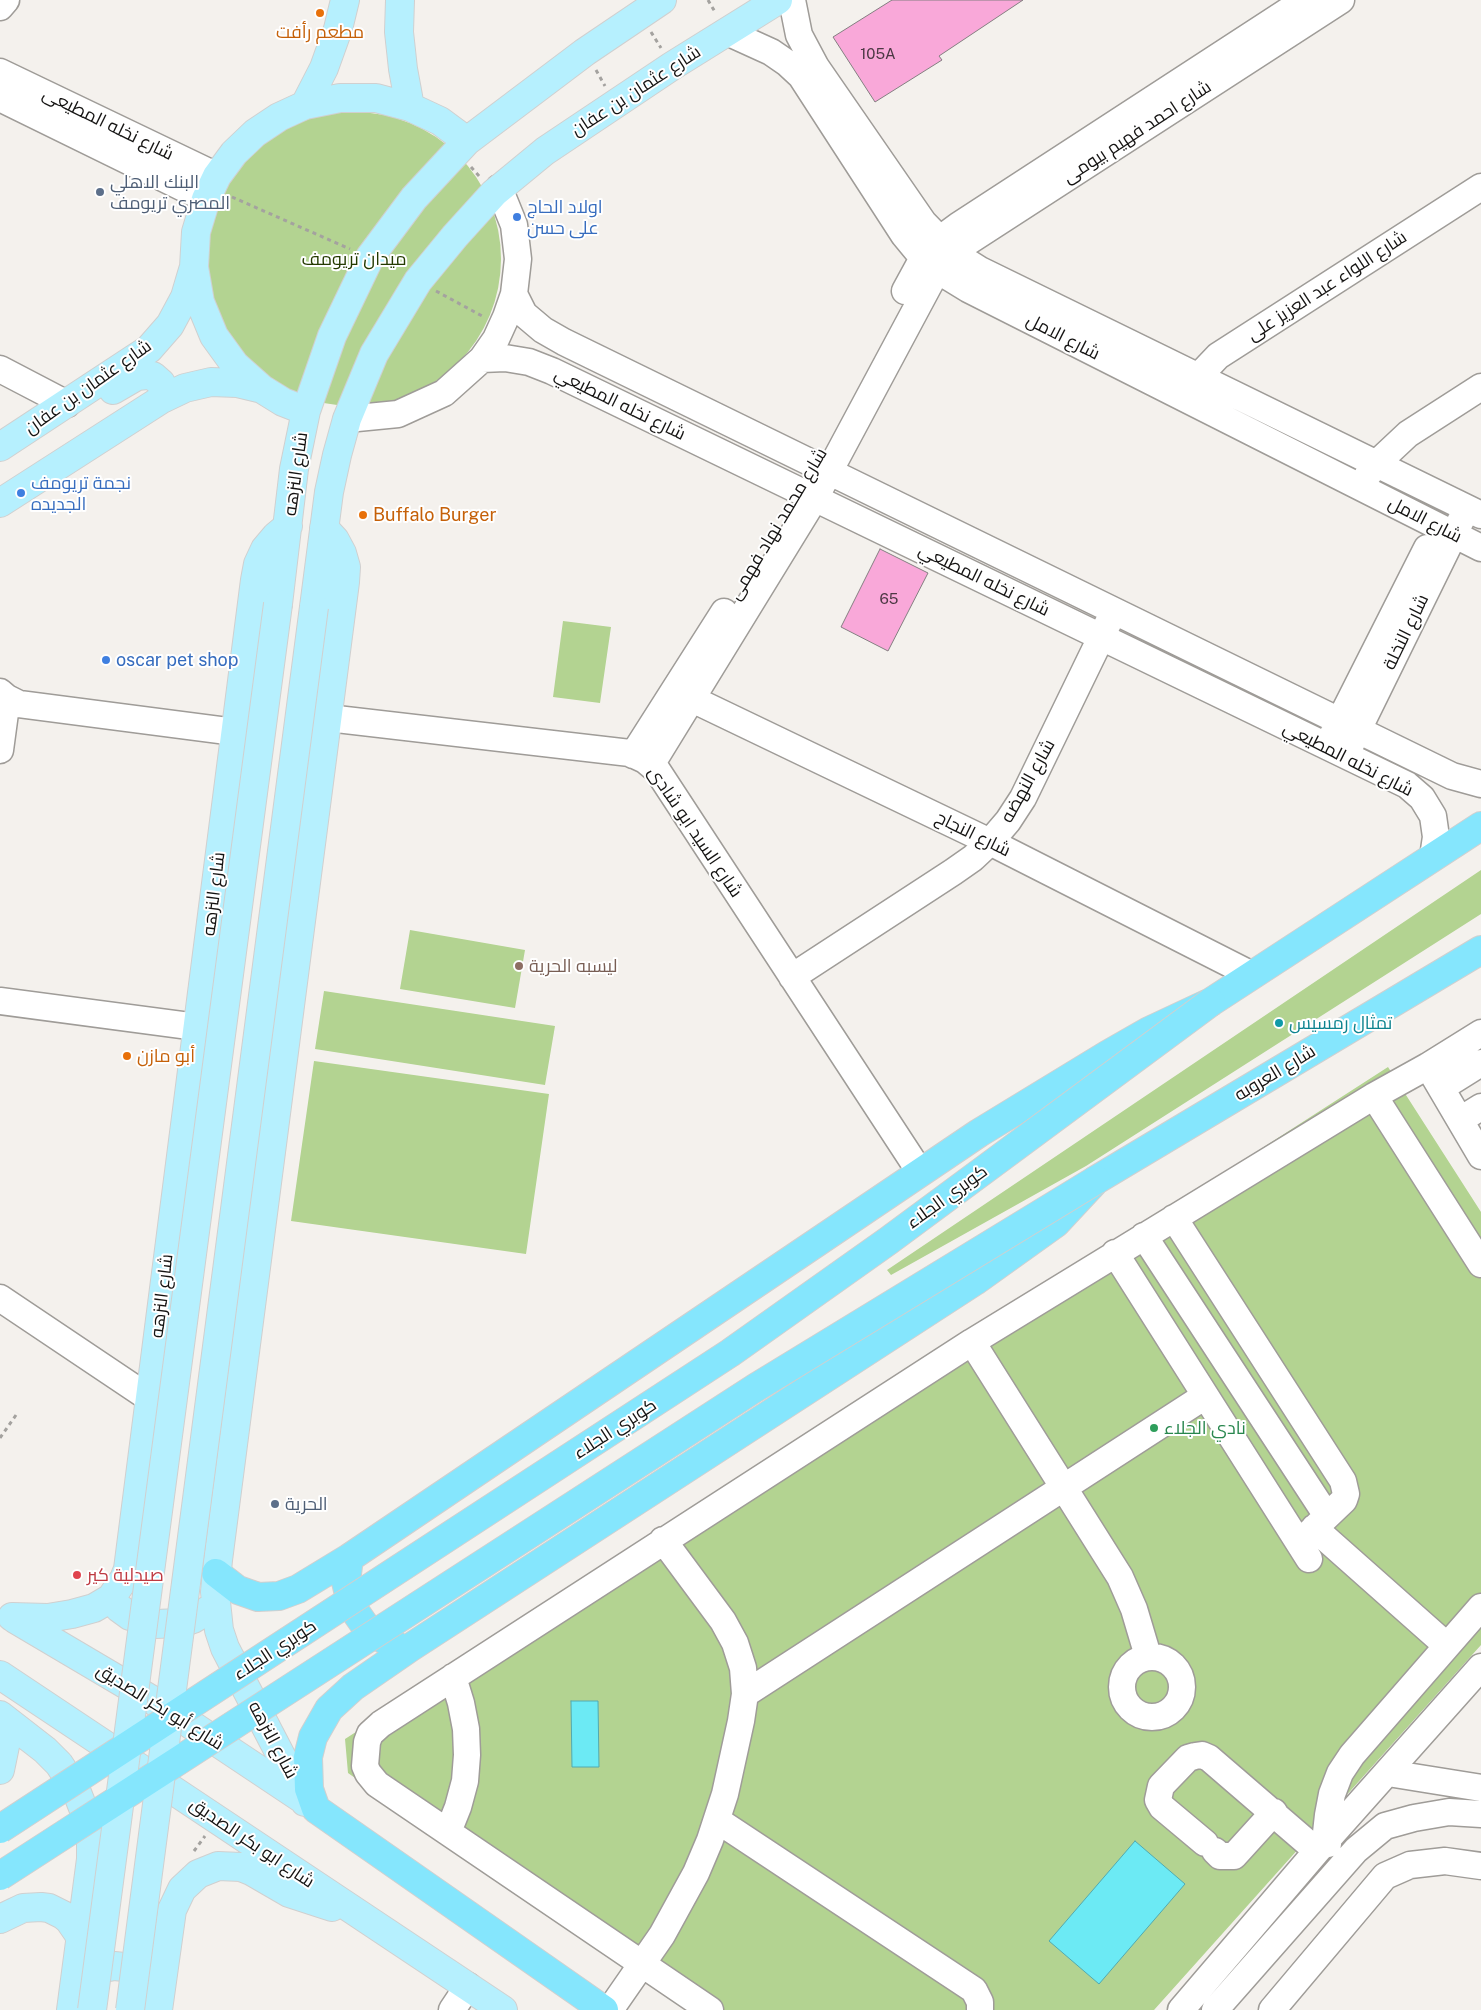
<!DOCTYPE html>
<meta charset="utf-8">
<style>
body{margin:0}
canvas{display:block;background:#f4f1ed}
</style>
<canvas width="1481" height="2010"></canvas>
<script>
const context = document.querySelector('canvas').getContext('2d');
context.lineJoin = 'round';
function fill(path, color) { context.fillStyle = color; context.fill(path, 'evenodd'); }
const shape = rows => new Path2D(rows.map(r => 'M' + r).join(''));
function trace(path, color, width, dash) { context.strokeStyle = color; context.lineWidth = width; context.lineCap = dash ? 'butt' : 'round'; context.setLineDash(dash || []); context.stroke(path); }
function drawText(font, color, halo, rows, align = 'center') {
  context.font = font + ' "Public Sans",Cairo,sans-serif'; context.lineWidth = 4; context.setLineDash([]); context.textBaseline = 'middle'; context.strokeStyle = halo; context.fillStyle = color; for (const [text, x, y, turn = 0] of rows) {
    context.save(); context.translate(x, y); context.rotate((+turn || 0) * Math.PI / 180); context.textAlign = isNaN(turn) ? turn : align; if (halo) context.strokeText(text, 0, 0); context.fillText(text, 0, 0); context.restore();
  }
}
fill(shape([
 '207 259a147 147 0 1 1 294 0a147 147 0 1 1-294 0Z',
 [563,621,611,627,600,703,553,697],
 [1481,870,1481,914,1086,1166,891,1275,887,1270],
 [410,930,525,950,515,1008,400,989],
 [324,991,555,1026,545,1085,315,1049],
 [314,1061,549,1094,526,1254,291,1221],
 [1388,1067,1481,1212,1481,1645,1154,2010,687,2010,348,1773,345,1739]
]), '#b3d391');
const water = shape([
 [571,1701,598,1701,599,1767,572,1767,571,1701],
 [1135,1841,1185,1884,1099,1984,1049,1941,1135,1841]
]);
fill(water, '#6ceaf4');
trace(water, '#52aab0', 1);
const building = shape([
 [892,0,1023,0,939,56,942,60,875,102,833,37,892,0],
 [880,549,928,573,888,651,841,627,880,549]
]);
fill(building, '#f9a8d9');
trace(building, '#847f81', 1);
const minor = shape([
 [792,0,799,35,816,67,923,222,953,253,980,270,1481,515],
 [0,7,6,0],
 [727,32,771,52,787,63,801,76,904,235,923,258,937,270,968,289,1481,548],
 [0,72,217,176],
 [0,98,206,199],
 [905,291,923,258,939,240,958,226,1305,0],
 [514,294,524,314,543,330,564,342,1452,776,1481,784],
 [482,359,505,358,529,362,552,371,1407,785,1422,798,1433,816,1436,837,1433,857],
 [0,369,67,404],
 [1190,392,1198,377,1218,356,1481,187],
 [347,419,398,414,444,393,482,359,496,339,506,317,514,294,518,259,514,225,499,188],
 [1367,476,1376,464,1408,434,1481,387],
 [0,692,7,698,19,704,235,732],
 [692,699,990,842,1252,975],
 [328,718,630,753,645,760,657,770,920,1172],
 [1332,736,1427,548],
 [1350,746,1461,520],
 [0,750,7,698],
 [633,755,724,612],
 [651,765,815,498,937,270,953,253,969,241,1341,0],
 [792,977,953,872,973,858,990,842,1008,821,1023,798,1109,621],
 [0,1001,197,1027],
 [1428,1066,1481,1156],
 [1441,1088,1481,1063],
 [1374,1096,1481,1264],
 [1460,1120,1481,1107],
 [1174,1218,1343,1481,1346,1494,1344,1500,1299,1543],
 [1144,1236,1327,1516],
 [1115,1253,1309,1559],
 [0,1298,149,1398],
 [972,1342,1120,1577,1134,1609,1148,1656],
 [1314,1528,1446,1645],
 '1122 1687a30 30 0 1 1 60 0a30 30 0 1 1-60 0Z',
 [745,1694,1205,1396],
 [1388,1773,1481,1788],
 [717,1820,974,1990,980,2002,980,2010],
 [448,1832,458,1807,465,1781,467,1755,466,1729,461,1703,453,1677],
 [1205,1843,1162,1807,1158,1800,1161,1786,1188,1758,1195,1756,1202,1755,1209,1758,1317,1851],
 [1328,1844,1325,1842,1328,1815,1332,1794,1340,1773,1352,1755,1481,1607],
 [1215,1851,1220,1856,1234,1856,1274,1812],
 [452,2010,468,1986],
 [610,2010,662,1935,696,1873,710,1840,725,1794,741,1721,745,1694,743,1668,735,1643,723,1621,663,1540],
 [710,2010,377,1784,368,1773,365,1766,367,1742,370,1734,381,1724,972,1342,1374,1096,1428,1066,1481,1033],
 [1181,2010,1317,1851,1481,1667],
 [1215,2010,1356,1850,1385,1826,1414,1818,1449,1812,1481,1814],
 [1272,2010,1385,1876,1410,1865,1445,1861,1481,1866]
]);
const major = shape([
 [400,0,399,32,403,69,410,107],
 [305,105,324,68,338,29,345,0],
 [113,390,137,376,147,375,153,376,161,383,163,388,162,399],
 [306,411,283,402,262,389,235,365,214,336,200,302,194,267,196,232,206,199,217,176,234,153,255,133,279,117,305,105,340,98,376,98,410,107,440,121,467,141],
 [0,447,149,349,170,325,185,297,193,270],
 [0,503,162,399,185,388,211,382,237,383,262,389],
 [278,604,294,469,306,411,332,336,370,257,414,198,467,141,585,52,662,0],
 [314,607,329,492,337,455,347,419,374,354,418,281,455,236,494,193,545,151,672,66,778,0],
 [111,1598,119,1608,130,1616,155,1624,181,1623,193,1619,215,1606],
 [12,1617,48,1618,72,1614,94,1608,111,1598,124,1579,128,1569,255,580,258,564,265,549,276,536,288,526],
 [15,1619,169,1710,301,1798],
 [0,1675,503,2010],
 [0,1715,45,1750,59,1764,76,1790,87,1818,91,1839,91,1859,71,2010],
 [0,1770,6,1741,4,1719],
 [305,1802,225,1648,219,1630,215,1592,218,1560,345,582,346,567,342,553,335,540,324,528],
 [0,1919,23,1908,41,1907,49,1908,63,1915,69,1920,78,1933,81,1941],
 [77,1980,93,1970,114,1966,135,1968,155,1979],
 [158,2010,172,1910,182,1889,198,1874,218,1866,241,1867,251,1871,289,1893,332,1907]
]);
const highway = shape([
 [349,1558,346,1582,352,1607,366,1627,375,1635,394,1644],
 [216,1573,238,1590,258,1597,279,1596,298,1589,349,1558,979,1133,1107,1055,1149,1031,1211,1002,1481,826],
 [604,2010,316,1809,309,1789,308,1757,313,1737,329,1709,353,1687,411,1647,975,1281,1056,1223,1096,1180,1481,950]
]);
trace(minor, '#9f9c98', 29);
trace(major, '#d0d0d0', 30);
trace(highway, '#d0d0d0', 30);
trace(shape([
 [708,0,715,12],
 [651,32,661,48],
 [596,70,605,86],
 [471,167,480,177],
 [232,197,350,249],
 [436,291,484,317],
 [0,1438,16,1415],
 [194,1851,205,1836]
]), '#a4a29f', 3, [4, 4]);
trace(minor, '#fff', 26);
trace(major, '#b6f0fe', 28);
trace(highway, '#85e6fd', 28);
const majorBridge = shape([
 [92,2010,278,604],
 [130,2010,314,607]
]);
const highwayBridge = shape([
 [0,1829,730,1353,888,1241,1211,1002],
 [0,1876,755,1388,1096,1180]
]);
trace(majorBridge, '#d0d0d0', 30, []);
trace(highwayBridge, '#d0d0d0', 30, []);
trace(majorBridge, '#b6f0fe', 28);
trace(highwayBridge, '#85e6fd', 28);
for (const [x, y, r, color] of [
 [320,13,5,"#e8710a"],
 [100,192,5,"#5c6f8a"],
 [517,217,5,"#3f7fe0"],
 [21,493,5,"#3f7fe0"],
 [363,515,5,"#e8710a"],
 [106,660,5,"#3f7fe0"],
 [519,966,5,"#8d6e63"],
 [1279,1023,5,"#0f9aa8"],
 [127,1056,5,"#e8710a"],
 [1154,1428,5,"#2e9e5b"],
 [275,1504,5,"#5c6f8a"],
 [77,1575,5,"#e0444e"]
]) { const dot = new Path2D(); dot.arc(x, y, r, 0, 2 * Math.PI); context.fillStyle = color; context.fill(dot); trace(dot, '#fff', 2); }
drawText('15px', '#4d3844', null, [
 ["105A",878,54],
 ["65",889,599]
]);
drawText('18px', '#c56008', '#fff', [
 ["مطعم رأفت",320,32,"center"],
 ["Buffalo Burger",373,515],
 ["أبو مازن",137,1056]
], 'left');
drawText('18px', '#141312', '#fff', [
 ["شارع عثمان بن عفان",636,91,-33],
 ["شارع نخله المطيعى",108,124,26],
 ["شارع احمد فهيم بيومى",1137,132,-33],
 ["شارع اللواء عبد العزيز على",1327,286,-33],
 ["شارع الامل",1063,337,27],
 ["شارع عثمان بن عفان",88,387,-35],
 ["شارع نخله المطيعي",620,404,26],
 ["شارع النزهه",296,474,-82],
 ["شارع الامل",1425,520,27],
 ["شارع محمد نهاد فهمى",778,524,-59],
 ["شارع نخله المطيعي",984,580,26],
 ["شارع النخلة",1406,632,-64],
 ["شارع نخله المطيعي",1348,759,27],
 ["شارع النهضه",1028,781,-61],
 ["شارع السيد ابو شادى",695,832,56],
 ["شارع النجاح",973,834,26],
 ["شارع النزهه",214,894,-83],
 ["شارع العروبه",1275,1073,-31],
 ["كوبري الجلاء",947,1197,-36],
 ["شارع النزهه",162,1296,-83],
 ["كوبري الجلاء",615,1429,-33],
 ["كوبري الجلاء",275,1650,-33],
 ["شارع أبو بكر الصديق",160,1707,32],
 ["شارع النزهه",273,1740,62],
 ["شارع ابو بكر الصديق",252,1843,34]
]);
drawText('18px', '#4e5e75', '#fff', [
 ["البنك الاهلي",110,182],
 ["المصري تريومف",110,203],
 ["الحرية",285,1504]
], 'left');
drawText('18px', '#366cbe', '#fff', [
 ["اولاد الحاج",527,207],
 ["على حسن",527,228],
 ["نجمة تريومف",31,483],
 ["الجديده",31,504],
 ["oscar pet shop",116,660]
], 'left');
drawText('18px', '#243a00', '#fff', [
 ["ميدان تريومف",354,259]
]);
drawText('18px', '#785e54', '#fff', [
 ["ليسبه الحرية",529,966]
], 'left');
drawText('18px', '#0d838f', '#fff', [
 ["تمثال رمسيس",1289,1023]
], 'left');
drawText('18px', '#27864d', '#fff', [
 ["نادي الجلاء",1164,1428]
], 'left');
drawText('18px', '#be3a42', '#fff', [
 ["صيدلية كير",87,1575]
], 'left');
</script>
